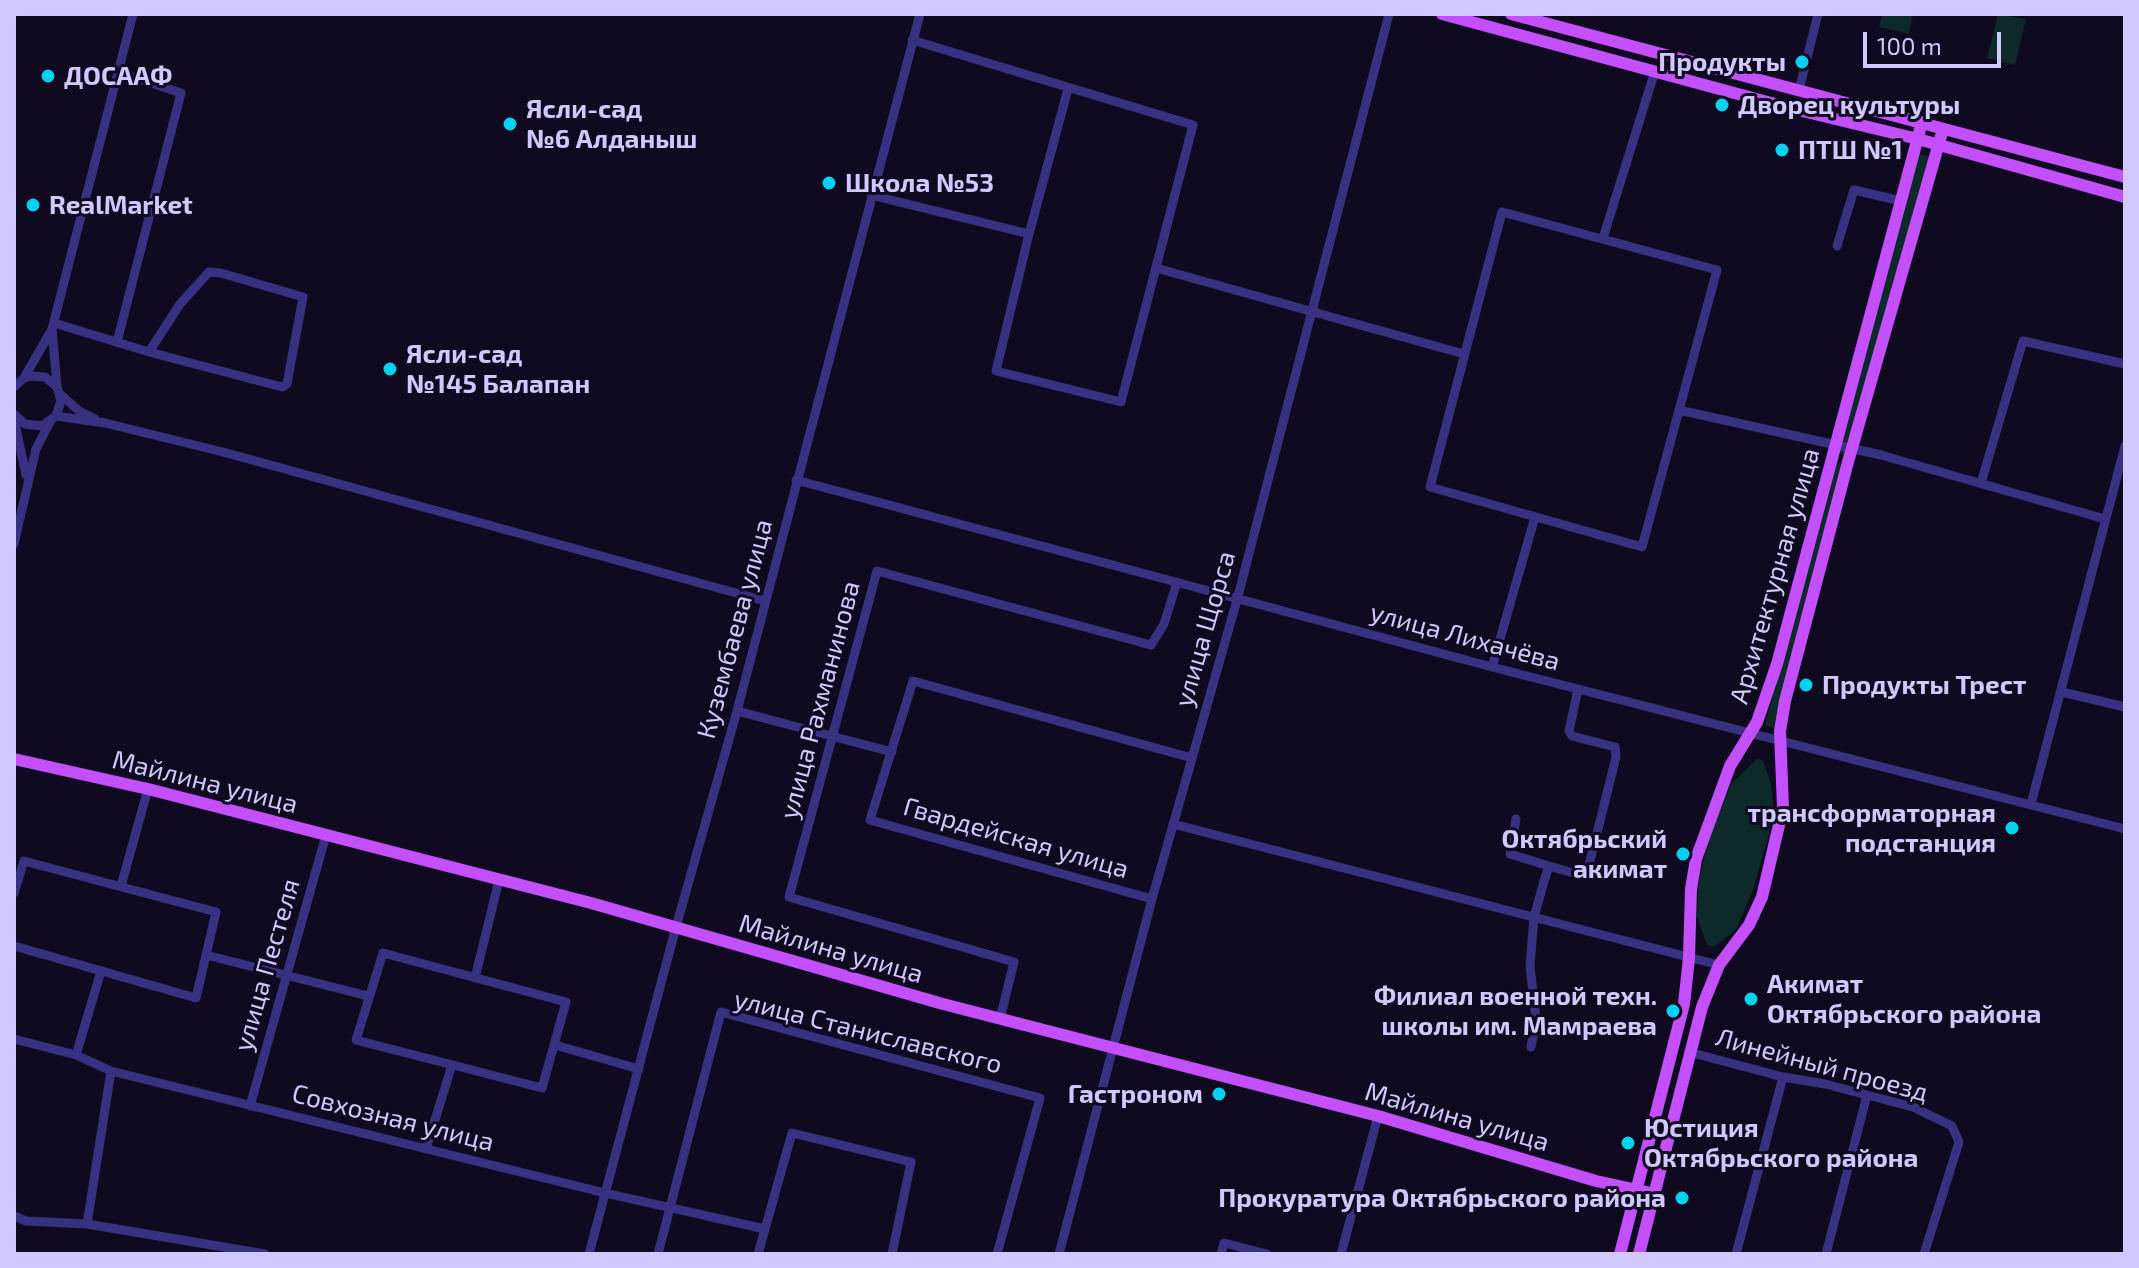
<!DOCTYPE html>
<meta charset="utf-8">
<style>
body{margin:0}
#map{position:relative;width:2139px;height:1268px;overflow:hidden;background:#0f0a1f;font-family:"Exo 2",sans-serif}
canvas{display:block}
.frame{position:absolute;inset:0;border:16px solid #d1c8ff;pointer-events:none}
.scale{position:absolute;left:1863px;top:32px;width:138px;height:36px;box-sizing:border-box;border:4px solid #d1c8ff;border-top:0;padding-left:10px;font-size:24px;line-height:28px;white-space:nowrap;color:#d1c8ff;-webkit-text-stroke:6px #0f0a1f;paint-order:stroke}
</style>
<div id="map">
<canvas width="2139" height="1268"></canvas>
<div class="frame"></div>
<div class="scale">100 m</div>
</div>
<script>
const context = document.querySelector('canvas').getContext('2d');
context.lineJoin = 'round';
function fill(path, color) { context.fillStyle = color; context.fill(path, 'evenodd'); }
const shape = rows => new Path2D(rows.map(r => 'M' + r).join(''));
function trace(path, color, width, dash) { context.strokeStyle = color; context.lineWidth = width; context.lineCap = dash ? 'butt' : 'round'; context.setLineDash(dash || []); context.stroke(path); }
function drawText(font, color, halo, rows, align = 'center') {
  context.font = font + ' "Exo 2",sans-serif'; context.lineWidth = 6; context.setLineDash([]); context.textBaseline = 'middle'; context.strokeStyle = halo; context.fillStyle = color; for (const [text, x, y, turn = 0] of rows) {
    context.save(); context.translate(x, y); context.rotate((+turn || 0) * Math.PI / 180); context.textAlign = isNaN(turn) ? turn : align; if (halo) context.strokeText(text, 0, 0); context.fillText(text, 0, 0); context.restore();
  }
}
fill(shape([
 [1882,14,1913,14,1909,34,1879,27],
 [1998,14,2026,19,2015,65,1987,58],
 [1918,154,1931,157,1848,457,1837,454],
 [1836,463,1845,465,1776,729,1765,725],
 [1757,759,1763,760,1771,784,1774,810,1768,837,1754,888,1736,930,1714,947,1707,945,1697,917,1699,880,1709,838,1731,784]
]), '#0d2929');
trace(shape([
 [912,40,1193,125,1121,402,996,371,1029,234,1068,89],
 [1799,90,1818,14],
 [871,195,1029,234],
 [1502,212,1717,270,1642,547,1430,487,1502,212],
 [1603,238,1655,71],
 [1837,246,1854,190,1901,201],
 [1156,268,1464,354],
 [54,323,149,352,282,387,287,384,303,297,221,273,209,272,180,304,149,352],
 [52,329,57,386],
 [117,342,181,93,118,72],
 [24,378,52,329,133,14],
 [14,387,24,378,31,376,45,377,57,387,61,401,56,416,42,426,25,424,14,414],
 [60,394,79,411,95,419],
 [1679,410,1881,455,2105,519],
 [56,416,105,423,223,452,765,601],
 [14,419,26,475],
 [796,480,1492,667,2125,829],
 [1981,483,2023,341,2125,364],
 [14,544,36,449,50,422],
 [1492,667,1535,517],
 [2062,692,2125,707],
 [737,711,892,752],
 [2031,804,2125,446],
 [1516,819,1510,854,1549,866],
 [1173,824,1719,965],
 [121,886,148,789],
 [14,893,24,861,216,912,196,998,14,946],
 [1152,899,870,820,913,681,1192,758],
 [383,953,566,1002,542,1088,356,1040,383,953],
 [206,955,368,996],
 [475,978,499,880],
 [1000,1019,1014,962,789,897,877,571,1151,645,1164,624,1177,582],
 [14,1039,76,1055,111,1071,605,1193,765,1229],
 [555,1045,639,1069],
 [1531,1047,1536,1019,1530,966,1534,917,1545,878,1549,866,1580,875,1587,873,1616,757,1615,747,1572,736,1569,731,1578,689],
 [1689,1052,1783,1077,1825,1084,1913,1107,1952,1126,1959,1142,1924,1254],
 [76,1055,101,971],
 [250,1106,326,835],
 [426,1149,452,1065],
 [14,1216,26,1221,87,1224,265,1254],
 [87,1224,111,1071],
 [589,1254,676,927,737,711,920,14],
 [658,1254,721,1012,1040,1098,997,1254],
 [758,1254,792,1133,911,1162,892,1254],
 [1059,1254,1152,899,1237,600,1389,14],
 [1221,1254,1224,1243,1267,1254],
 [1341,1254,1378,1116],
 [1736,1254,1783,1077],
 [1826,1254,1867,1095]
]), '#383182', 9);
trace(shape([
 [1442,14,1786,107,1918,139,2125,197],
 [1511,14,2125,177],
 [14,759,148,789,591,903,943,1004,1378,1116,1596,1181,1656,1194],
 [1620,1254,1684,1004,1689,958,1691,889,1696,859,1730,766,1757,722,1777,664,1922,122],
 [1639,1254,1702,1007,1719,965,1749,925,1762,897,1783,808,1780,731,1785,701,1848,462,1943,129]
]), '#c44fff', 12);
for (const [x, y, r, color] of [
 [1802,62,8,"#00d1f3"],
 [48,76,8,"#00d1f3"],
 [1722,105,8,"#00d1f3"],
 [510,124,8,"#00d1f3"],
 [1782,150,8,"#00d1f3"],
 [829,183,8,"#00d1f3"],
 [33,205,8,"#00d1f3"],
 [390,369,8,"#00d1f3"],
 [1806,685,8,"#00d1f3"],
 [2012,828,8,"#00d1f3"],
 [1683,854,8,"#00d1f3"],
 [1751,999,8,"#00d1f3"],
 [1673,1011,8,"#00d1f3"],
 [1219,1094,8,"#00d1f3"],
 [1628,1143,8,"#00d1f3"],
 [1682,1198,8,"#00d1f3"]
]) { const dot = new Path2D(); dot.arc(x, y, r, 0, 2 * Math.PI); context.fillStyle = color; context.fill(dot); trace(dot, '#0f0a1f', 3); }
drawText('bold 26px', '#d1c8ff', '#0f0a1f', [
 ["Продукты",1786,62,"right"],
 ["ДОСААФ",64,76],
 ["Дворец культуры",1738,105],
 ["Ясли-сад",526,109],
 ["№6 Алданыш",526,139],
 ["ПТШ №1",1798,150],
 ["Школа №53",845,183],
 ["RealMarket",49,205],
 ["Ясли-сад",406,354],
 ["№145 Балапан",406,384],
 ["Продукты Трест",1822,685],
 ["трансформаторная",1996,813,"right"],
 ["подстанция",1996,843,"right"],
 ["Октябрьский",1667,839,"right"],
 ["акимат",1667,869,"right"],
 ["Акимат",1767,984],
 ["Октябрьского района",1767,1014],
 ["Филиал военной техн.",1657,996,"right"],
 ["школы им. Мамраева",1657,1026,"right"],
 ["Гастроном",1203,1094,"right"],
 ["Юстиция",1644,1128],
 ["Октябрьского района",1644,1158],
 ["Прокуратура Октябрьского района",1666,1198,"right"]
], 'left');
drawText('26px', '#d1c8ff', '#0f0a1f', [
 ["Архитектурная улица",1775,576,-74],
 ["Кузембаева улица",735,629,-75],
 ["улица Щорса",1205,629,-74],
 ["улица Лихачёва",1465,637,15],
 ["улица Рахманинова",820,700,-75],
 ["Майлина улица",205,782,14],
 ["Гвардейская улица",1016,838,16],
 ["Майлина улица",831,949,16],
 ["улица Пестеля",267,965,-74],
 ["улица Станиславского",868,1032,14],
 ["Линейный проезд",1822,1065,15],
 ["Майлина улица",1457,1117,16],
 ["Совхозная улица",393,1118,14]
]);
</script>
